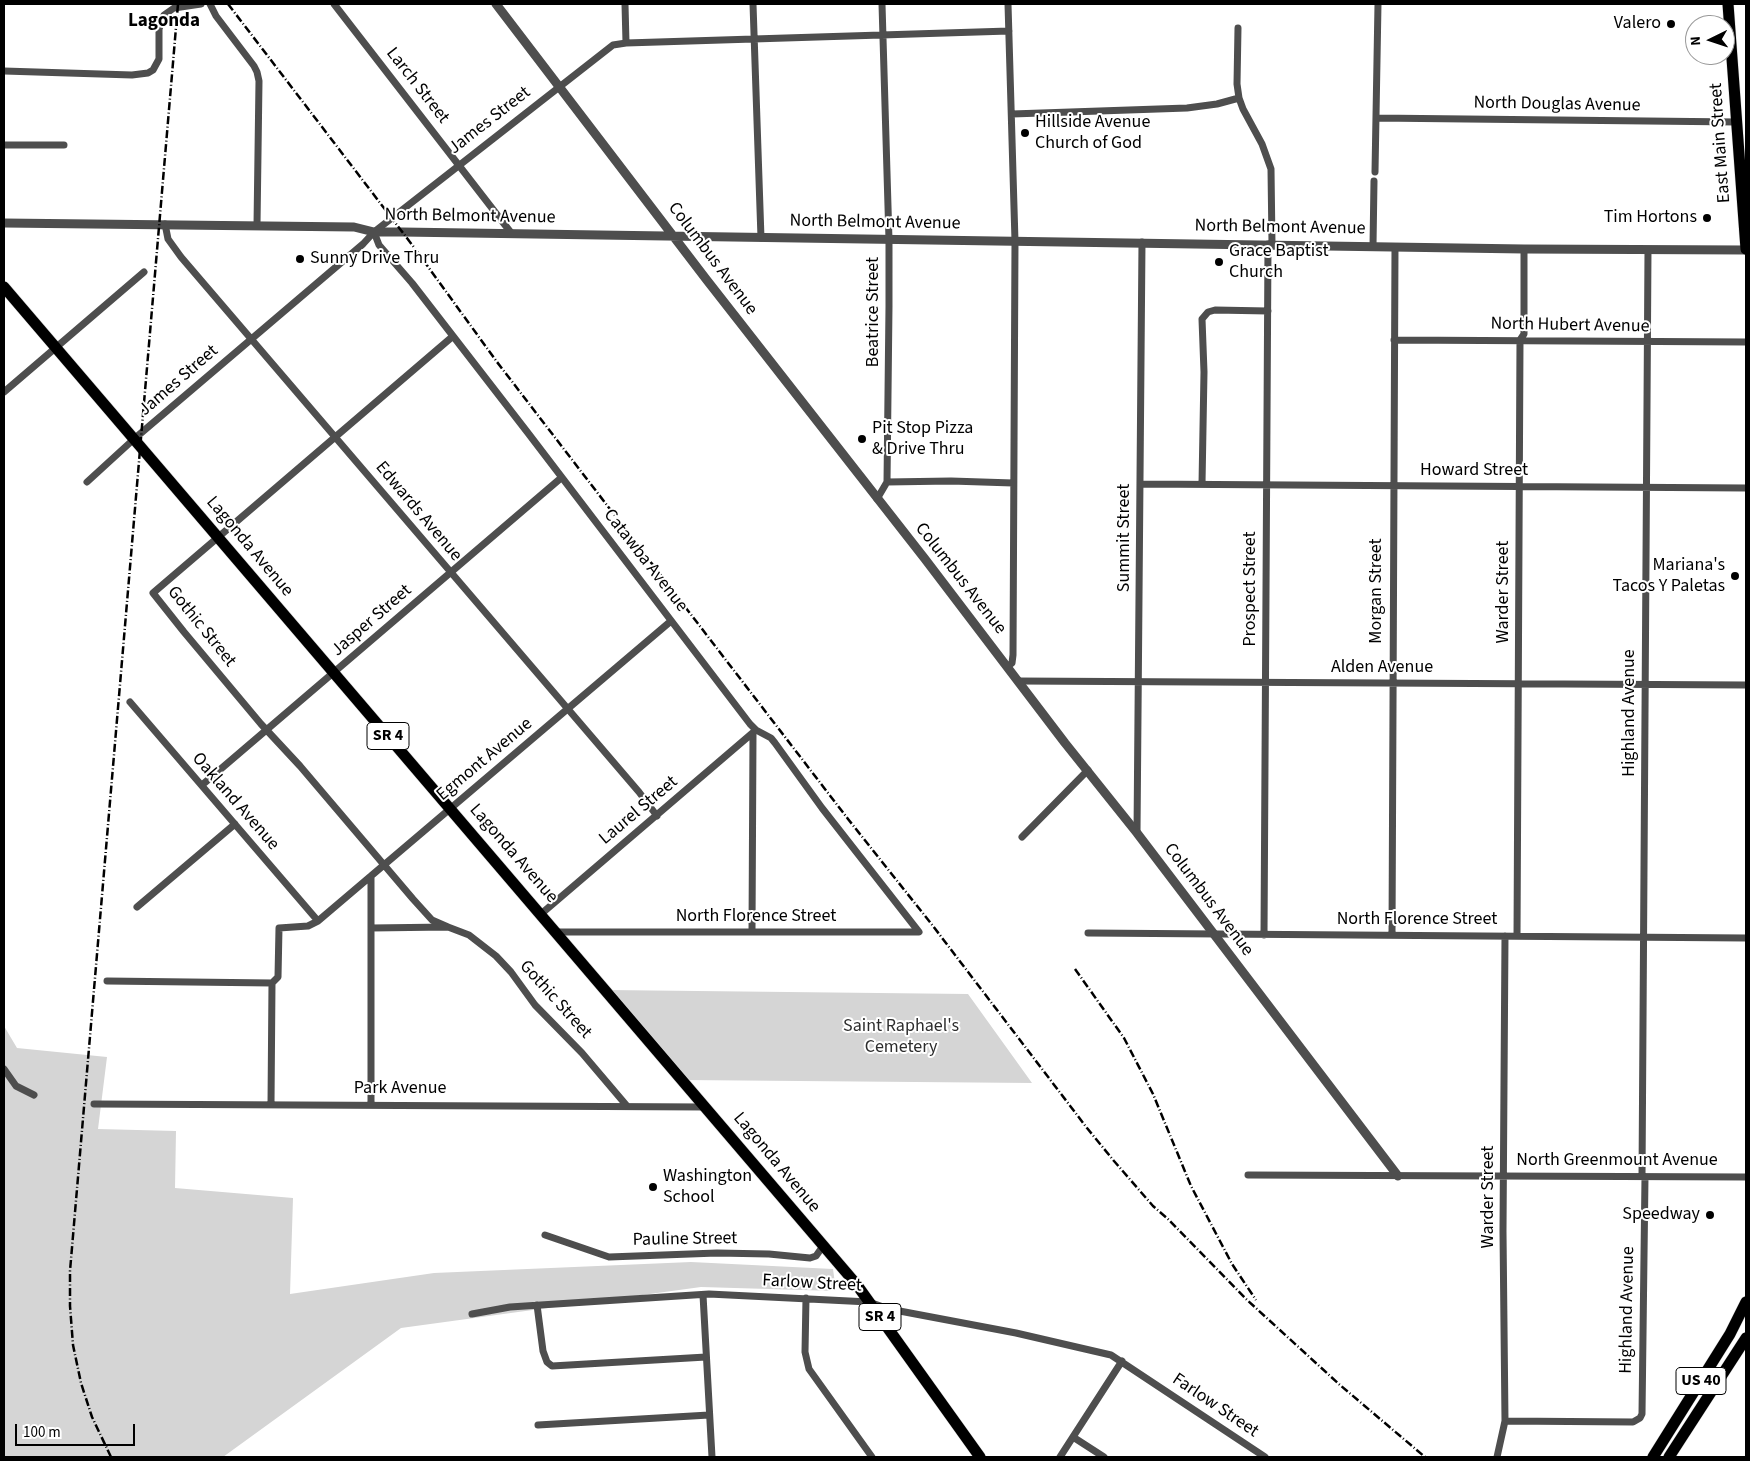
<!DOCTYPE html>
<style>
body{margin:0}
#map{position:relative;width:1750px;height:1461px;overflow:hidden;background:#fff;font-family:"Source Sans 3",sans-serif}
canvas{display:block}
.frame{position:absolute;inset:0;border:5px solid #000;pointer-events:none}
.north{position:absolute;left:1685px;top:15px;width:50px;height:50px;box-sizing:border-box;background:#fff;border:1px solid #999;border-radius:50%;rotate:266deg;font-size:14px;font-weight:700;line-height:20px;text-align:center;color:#000}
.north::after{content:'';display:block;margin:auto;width:18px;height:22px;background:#000;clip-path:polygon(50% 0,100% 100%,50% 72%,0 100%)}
.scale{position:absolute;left:15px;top:1424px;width:120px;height:22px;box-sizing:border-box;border:2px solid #000;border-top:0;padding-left:6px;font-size:15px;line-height:18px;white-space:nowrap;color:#000;-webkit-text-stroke:4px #fff;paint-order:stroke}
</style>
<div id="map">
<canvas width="1750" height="1461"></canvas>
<div class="frame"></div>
<div class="north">N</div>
<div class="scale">100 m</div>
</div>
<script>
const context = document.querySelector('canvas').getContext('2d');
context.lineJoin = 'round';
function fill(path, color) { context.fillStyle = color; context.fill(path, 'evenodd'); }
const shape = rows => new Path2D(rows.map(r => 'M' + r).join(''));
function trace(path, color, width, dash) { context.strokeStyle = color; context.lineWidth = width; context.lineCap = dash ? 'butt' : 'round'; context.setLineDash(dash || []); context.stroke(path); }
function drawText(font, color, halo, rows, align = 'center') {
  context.font = font + ' "Source Sans 3",sans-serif'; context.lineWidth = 4; context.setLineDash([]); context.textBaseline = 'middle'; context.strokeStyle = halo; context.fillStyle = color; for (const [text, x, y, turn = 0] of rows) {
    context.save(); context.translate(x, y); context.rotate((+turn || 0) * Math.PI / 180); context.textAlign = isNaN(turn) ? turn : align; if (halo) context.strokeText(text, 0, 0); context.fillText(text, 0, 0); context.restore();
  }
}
fill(shape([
 [607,990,968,994,1032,1083,683,1080],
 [4,1026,17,1048,107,1057,98,1129,176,1131,175,1188,293,1198,290,1294,434,1273,691,1262,833,1269,836,1291,701,1287,401,1328,223,1457,4,1457]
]), '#d5d5d5');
const primary = shape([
 [1728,4,1746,249],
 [4,287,857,1285,980,1457],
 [1653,1457,1730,1334,1746,1302],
 [1669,1457,1746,1338]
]);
trace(primary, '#dbdbdb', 12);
trace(shape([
 [210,4,216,16,254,66,257,72,259,81,257,225],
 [334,4,512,234],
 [625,4,626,43],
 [753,4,761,238],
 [1238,28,1237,84,1239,98,1243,109,1262,144,1271,169,1272,244],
 [4,71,132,75,148,73,153,70,159,59,159,29,164,15,174,8,201,4],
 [1012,114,1187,108,1217,104,1239,98],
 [1376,118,1737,122],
 [4,145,64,145],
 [1375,172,1378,4],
 [165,224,168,239,181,257,639,792,657,816],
 [374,232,379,245,412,283,528,433,750,724,756,730,771,738,775,743,822,808,919,932,556,932],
 [1373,246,1374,181],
 [1394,340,1746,342],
 [4,392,144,272],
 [87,482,134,439,363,244,374,232,613,45,626,43,1009,31],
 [887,482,951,481,1013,483],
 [1140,484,1746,488],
 [1202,484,1204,372,1202,319,1208,312,1215,310,1268,311],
 [877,499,887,482,889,306,889,240,882,4],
 [1007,667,1012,663,1013,655,1015,241,1008,4],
 [1018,681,1746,685],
 [130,702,318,921],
 [202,785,561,478],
 [1137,833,1142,242],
 [1022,837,1088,770],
 [137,907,235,824],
 [541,914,756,730],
 [448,927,432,920,413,899,300,766,261,724,184,632,153,593,452,337],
 [371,928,448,927,469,935,496,956,511,972,535,1005,582,1053,627,1106],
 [752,932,753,733],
 [1088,933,1746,938],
 [1264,935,1268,244],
 [1392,935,1395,247],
 [1517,936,1520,340,1524,334,1524,249],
 [107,981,272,983],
 [272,983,278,977,279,928,308,926,318,921,671,621],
 [4,1069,16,1086,34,1095],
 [94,1104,706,1107],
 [271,1104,272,983],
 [371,1104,371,876],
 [1248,1175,1746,1177],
 [1642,1176,1648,250],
 [545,1235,609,1257,717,1253,769,1254,810,1258,816,1256,823,1246],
 [703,1295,712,1457],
 [806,1298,805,1352,809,1369,872,1457],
 [537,1305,543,1351,547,1362,552,1366,706,1357],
 [472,1314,510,1307,709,1294,869,1302,889,1309,1016,1333,1111,1355,1265,1457],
 [1505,1421,1633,1422,1640,1418,1642,1414,1645,1177],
 [538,1425,709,1415],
 [1073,1437,1104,1457],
 [1060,1457,1122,1361],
 [1497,1457,1505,1421,1503,1231,1505,936]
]), '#4e4e4e', 7);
trace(shape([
 [496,4,706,279,925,559,1065,743,1137,833,1398,1176],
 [4,223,354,227,374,232,402,232,1524,249,1746,250]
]), '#4e4e4e', 9);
trace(primary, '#000', 11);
trace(shape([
 [228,4,413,246,497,362,848,819,933,926,1087,1128,1114,1161,1153,1206,1168,1219,1246,1299,1340,1385,1425,1457],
 [1075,969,1124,1038,1153,1094,1191,1186,1232,1264,1256,1300],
 [111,1457,92,1417,81,1383,73,1345,70,1306,70,1271,178,4]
]), '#000', 2.5, [8, 2.5, 1, 2.5]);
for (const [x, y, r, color] of [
 [1671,24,5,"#000"],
 [1025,133,5,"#000"],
 [1707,218,5,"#000"],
 [300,259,5,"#000"],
 [1219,262,5,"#000"],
 [862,439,5,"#000"],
 [1735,576,5,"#000"],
 [653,1187,5,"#000"],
 [1710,1215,5,"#000"]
]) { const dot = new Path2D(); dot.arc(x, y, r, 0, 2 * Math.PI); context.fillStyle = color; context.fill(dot); trace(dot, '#fff', 2); }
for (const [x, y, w] of [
 [388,736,42],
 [880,1317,42],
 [1701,1381,50]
]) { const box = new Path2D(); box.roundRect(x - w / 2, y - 13.5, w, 27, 4); context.fillStyle = '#fff'; context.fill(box); trace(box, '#000', 1); }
drawText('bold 16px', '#000', null, [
 ["SR 4",388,736],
 ["SR 4",880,1317],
 ["US 40",1701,1381]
]);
drawText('18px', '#000', '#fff', [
 ["Valero",1661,24,"right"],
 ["Hillside Avenue",1035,123],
 ["Church of God",1035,144],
 ["Tim Hortons",1697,218,"right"],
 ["Grace Baptist",1229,252],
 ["Church",1229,273],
 ["Sunny Drive Thru",310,259],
 ["Pit Stop Pizza",872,429],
 ["& Drive Thru",872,450],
 ["Mariana's",1725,566,"right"],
 ["Tacos Y Paletas",1725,587,"right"],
 ["Washington",663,1177],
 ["School",663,1198],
 ["Speedway",1700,1215,"right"]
], 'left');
drawText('18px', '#000', '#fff', [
 ["Larch Street",417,86,52],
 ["North Douglas Avenue",1557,105,1],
 ["James Street",490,121,-38],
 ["East Main Street",1721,143,-94],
 ["North Belmont Avenue",470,217,1],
 ["North Belmont Avenue",875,223,1],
 ["North Belmont Avenue",1280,228,1],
 ["Columbus Avenue",712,259,53],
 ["Beatrice Street",874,312,-90],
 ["North Hubert Avenue",1570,326,1],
 ["James Street",179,381,-41],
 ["Howard Street",1474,471],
 ["Edwards Avenue",418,512,50],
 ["Summit Street",1125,538,-90],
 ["Lagonda Avenue",249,547,50],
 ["Catawba Avenue",645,561,52],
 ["Columbus Avenue",960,579,52],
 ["Prospect Street",1251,589,-90],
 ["Morgan Street",1377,591,-90],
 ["Warder Street",1504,592,-90],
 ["Jasper Street",372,621,-41],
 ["Gothic Street",201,627,51],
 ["Alden Avenue",1382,668],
 ["Highland Avenue",1630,713,-90],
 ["Egmont Avenue",485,760,-40],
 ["Oakland Avenue",235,802,49],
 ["Laurel Street",639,811,-40],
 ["Lagonda Avenue",513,854,49],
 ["Columbus Avenue",1208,900,53],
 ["North Florence Street",756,917],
 ["North Florence Street",1417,920],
 ["Gothic Street",555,1000,48],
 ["Park Avenue",400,1089],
 ["North Greenmount Avenue",1617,1161],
 ["Lagonda Avenue",776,1163,50],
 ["Warder Street",1489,1197,-90],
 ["Pauline Street",685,1240,-1],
 ["Farlow Street",812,1284,3],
 ["Highland Avenue",1628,1310,-89],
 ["Farlow Street",1215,1406,34]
]);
drawText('18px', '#2c2c2c', '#fff', [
 ["Saint Raphael's",901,1027],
 ["Cemetery",901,1048]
]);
drawText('bold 19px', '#000', '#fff', [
 ["Lagonda",164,22]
]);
</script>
